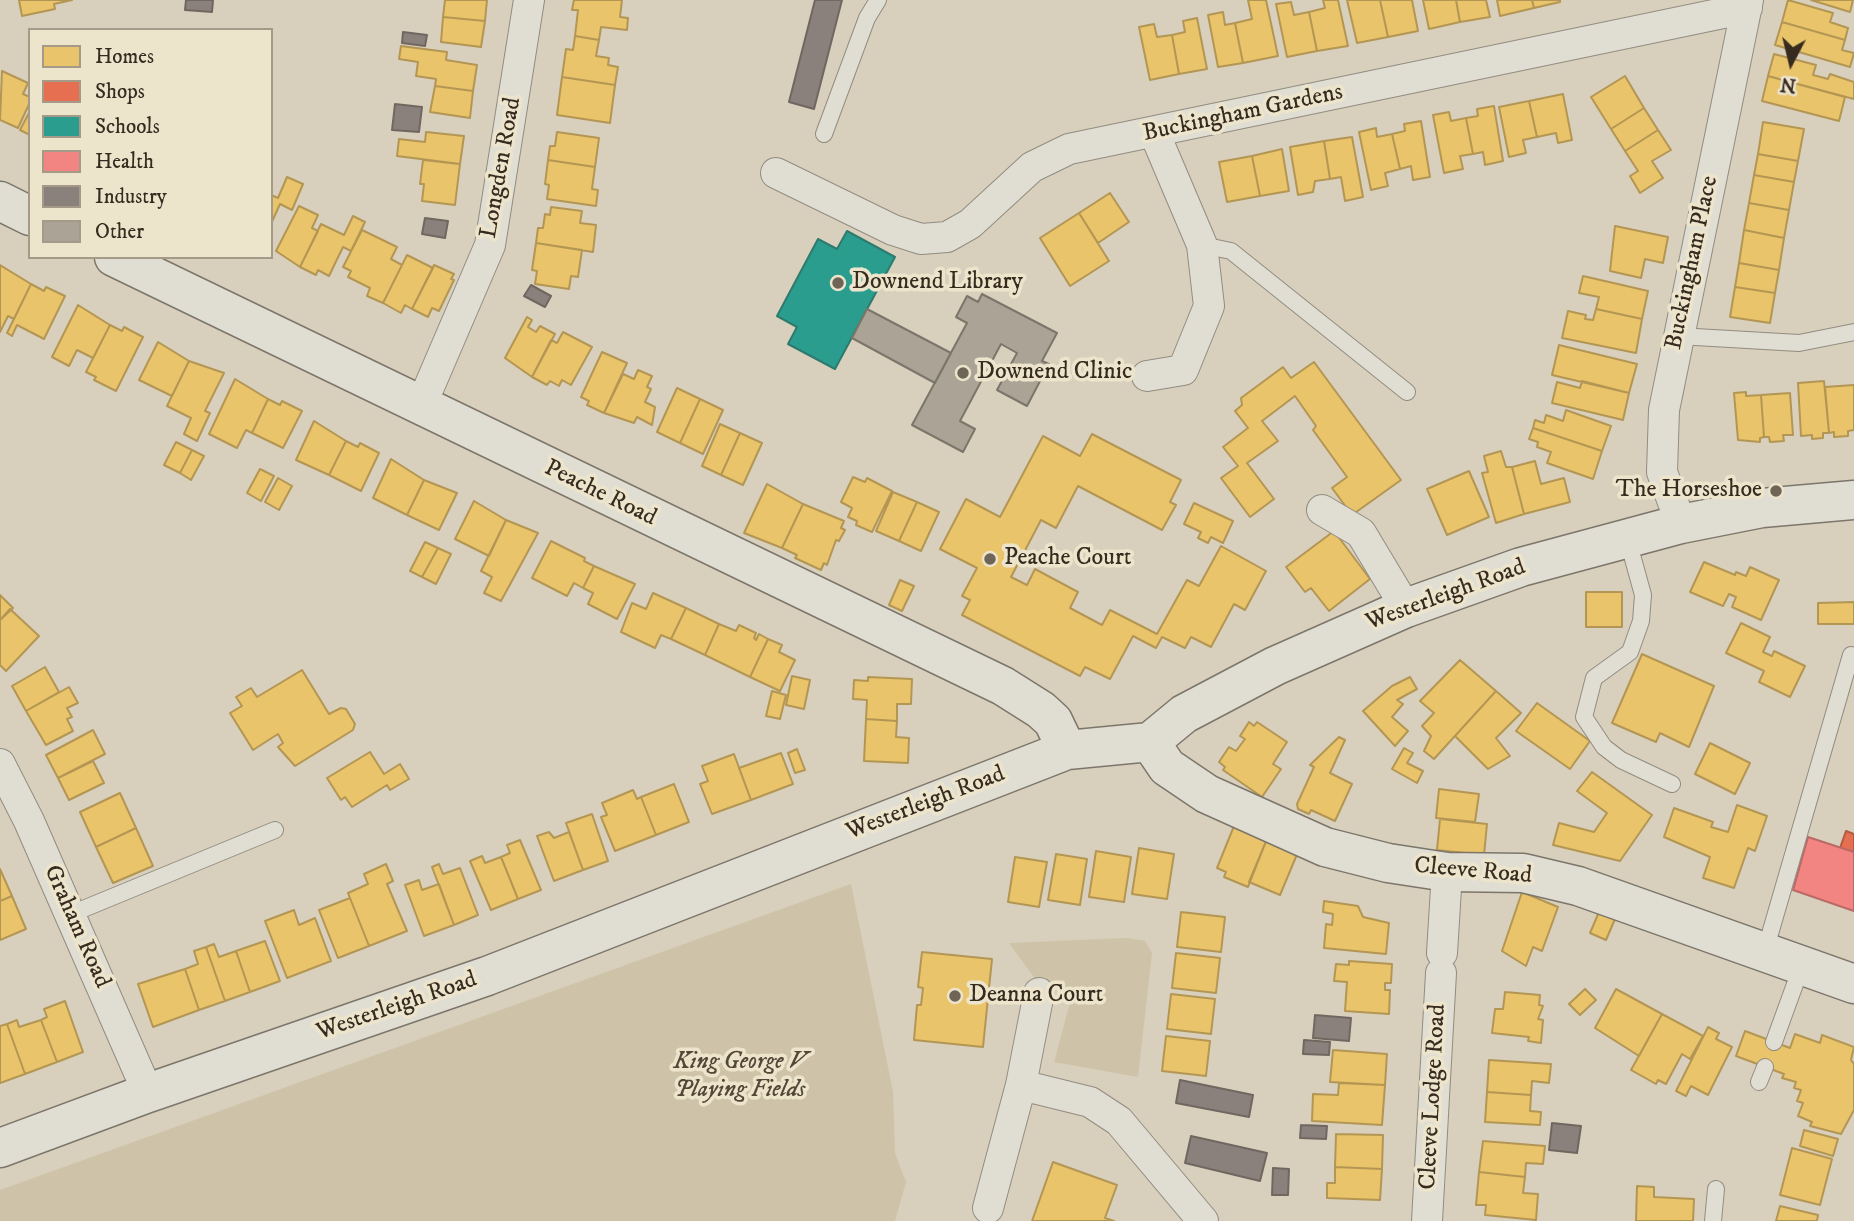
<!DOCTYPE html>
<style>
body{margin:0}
#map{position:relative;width:1854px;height:1221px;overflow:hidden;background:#d8d0bc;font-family:"IM FELL DW Pica",serif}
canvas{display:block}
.legend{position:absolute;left:28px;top:28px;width:245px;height:231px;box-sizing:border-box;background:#ede4cc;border:2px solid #a49a87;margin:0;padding:9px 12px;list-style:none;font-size:21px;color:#372b20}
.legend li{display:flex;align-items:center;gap:14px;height:35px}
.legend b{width:35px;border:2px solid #a49a87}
.north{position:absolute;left:1756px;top:28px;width:70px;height:70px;-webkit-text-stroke:5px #ede4cc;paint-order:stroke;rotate:187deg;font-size:19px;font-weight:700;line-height:28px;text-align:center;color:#372b20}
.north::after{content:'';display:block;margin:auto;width:24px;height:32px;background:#372b20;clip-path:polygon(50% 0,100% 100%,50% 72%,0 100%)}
</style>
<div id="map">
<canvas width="1854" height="1221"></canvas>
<ul class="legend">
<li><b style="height:19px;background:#e9c46a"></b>Homes</li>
<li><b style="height:19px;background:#e76f51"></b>Shops</li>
<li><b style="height:19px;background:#2a9d8f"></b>Schools</li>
<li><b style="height:19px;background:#f28482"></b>Health</li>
<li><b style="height:19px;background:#8a817c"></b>Industry</li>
<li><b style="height:19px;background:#aaa396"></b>Other</li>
</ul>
<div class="north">N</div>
</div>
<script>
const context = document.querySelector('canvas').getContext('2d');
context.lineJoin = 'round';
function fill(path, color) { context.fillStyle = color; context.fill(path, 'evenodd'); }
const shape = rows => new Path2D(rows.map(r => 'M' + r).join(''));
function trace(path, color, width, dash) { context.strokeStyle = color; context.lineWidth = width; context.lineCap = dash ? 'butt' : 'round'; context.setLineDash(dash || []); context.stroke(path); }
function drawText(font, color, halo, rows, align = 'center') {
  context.font = font + ' "IM FELL DW Pica",serif'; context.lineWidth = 7; context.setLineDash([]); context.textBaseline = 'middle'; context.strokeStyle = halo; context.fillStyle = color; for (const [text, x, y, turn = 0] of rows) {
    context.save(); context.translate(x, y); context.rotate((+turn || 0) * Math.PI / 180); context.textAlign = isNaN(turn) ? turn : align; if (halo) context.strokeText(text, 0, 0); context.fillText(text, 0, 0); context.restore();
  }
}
fill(shape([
 [851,884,893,1092,895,1153,906,1182,895,1221,0,1221,0,1190],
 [1127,938,1145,941,1152,953,1138,1077,1054,1062,1072,995,1036,980,1009,943]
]), '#cec3a8');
const homes = shape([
 [19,0,72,0,54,4,55,9,22,16,19,0],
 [445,0,487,0,485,21,443,17,445,0],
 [574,0,622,0,620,17,628,18,627,30,601,27,599,40,575,36,578,10,572,10,574,0],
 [1248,0,1266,0,1278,56,1243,63,1235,23,1252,19,1248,0],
 [1323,0,1338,0,1348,46,1317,51,1309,12,1325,8,1323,0],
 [1347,0,1380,0,1388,37,1357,43,1347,0],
 [1380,0,1412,0,1418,31,1388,37,1380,0],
 [1423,0,1456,0,1460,22,1429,29,1423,0],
 [1456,0,1486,0,1490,17,1460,22,1456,0],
 [1497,0,1532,0,1534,8,1500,16,1497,0],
 [1532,0,1560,0,1560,2,1534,8,1532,0],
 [1788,0,1833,13,1830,22,1848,28,1845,40,1782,22,1788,0],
 [1811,0,1853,0,1850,12,1811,0],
 [1291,2,1294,15,1309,12,1317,51,1287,57,1276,4,1291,2],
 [1223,12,1225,25,1235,23,1243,63,1218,67,1208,15,1223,12],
 [443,17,485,21,481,47,441,42,443,17],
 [1197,18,1207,69,1179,74,1172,35,1185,32,1183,21,1197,18],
 [1782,22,1845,40,1842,50,1854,53,1850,67,1775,45,1782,22],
 [1154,24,1157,37,1172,35,1179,74,1150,80,1139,27,1154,24],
 [575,36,599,40,596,56,609,58,608,65,618,67,615,85,562,77,566,49,573,50,575,36],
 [401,46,447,52,446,60,477,65,473,91,435,86,436,79,416,76,418,62,399,59,401,46],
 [1774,54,1816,65,1813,75,1828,79,1830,74,1854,82,1854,99,1768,76,1774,54],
 [2,71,28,83,23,94,30,97,30,102,18,128,0,120,2,71],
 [1625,76,1644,108,1611,129,1591,97,1625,76],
 [1768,76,1845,97,1839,121,1762,101,1768,76],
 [562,77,615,85,610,123,557,115,562,77],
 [435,86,473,91,470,118,430,112,435,86],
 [1563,94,1572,140,1558,143,1556,133,1537,137,1529,101,1563,94],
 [1529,101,1537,137,1523,140,1526,153,1509,157,1499,107,1529,101],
 [1494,106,1503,161,1485,165,1483,152,1473,154,1466,118,1478,116,1477,109,1494,106],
 [1644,108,1658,130,1625,151,1611,129,1644,108],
 [30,111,30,135,20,130,30,111],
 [1449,112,1451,121,1466,118,1473,154,1460,156,1463,169,1444,173,1433,115,1449,112],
 [1421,121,1430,177,1413,180,1411,166,1400,169,1392,134,1405,131,1404,124,1421,121],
 [1763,122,1804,129,1798,161,1758,154,1763,122],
 [1376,128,1377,137,1392,134,1400,169,1385,173,1388,186,1371,190,1359,132,1376,128],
 [1658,130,1671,150,1652,161,1663,178,1640,193,1630,176,1638,171,1625,151,1658,130],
 [426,132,464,136,460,164,397,156,399,139,425,142,426,132],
 [557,132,599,138,595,167,548,160,550,146,555,146,557,132],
 [1352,137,1363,197,1345,201,1341,177,1330,179,1324,141,1352,137],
 [1324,141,1330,179,1315,181,1313,192,1298,195,1290,147,1324,141],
 [1282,149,1289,191,1260,196,1252,156,1282,149],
 [1758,154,1798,161,1794,182,1754,175,1758,154],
 [1252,156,1260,196,1227,202,1219,162,1252,156],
 [423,160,460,164,455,205,422,201,424,184,420,184,423,160],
 [548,160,595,167,592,189,598,190,596,206,547,199,549,185,545,184,548,160],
 [1754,175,1794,182,1789,210,1749,203,1754,175],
 [287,177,303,184,292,210,280,204,271,224,271,195,278,198,287,177],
 [1110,193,1129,222,1098,243,1079,213,1110,193],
 [1749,203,1789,210,1784,238,1744,230,1749,203],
 [299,206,318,215,312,228,318,231,300,267,276,251,299,206],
 [551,207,582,211,580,223,596,225,593,252,536,243,538,228,543,228,545,214,550,215,551,207],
 [1079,213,1109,261,1070,286,1040,238,1079,213],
 [353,216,365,222,351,251,343,247,329,276,318,270,316,275,300,267,321,224,344,235,353,216],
 [1615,226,1668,237,1663,263,1645,259,1641,278,1610,271,1615,226],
 [362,230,397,247,391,259,402,265,383,303,367,296,370,288,348,277,351,271,343,267,362,230],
 [1744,230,1784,238,1779,270,1739,263,1744,230],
 [536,243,582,250,578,277,571,276,569,289,535,284,537,271,532,270,536,243],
 [407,255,433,268,412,309,405,305,401,313,383,303,407,255],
 [1739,263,1779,270,1775,293,1735,287,1739,263],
 [0,265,31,284,14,319,8,316,0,332,0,265],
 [434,265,454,274,451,279,454,280,439,311,432,308,428,317,412,309,434,265],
 [1583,276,1648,291,1642,319,1596,309,1599,297,1579,293,1583,276],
 [31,284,44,291,46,287,65,296,44,339,17,325,12,336,7,333,31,284],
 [1735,287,1775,293,1770,323,1730,317,1735,287],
 [78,305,110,325,93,358,77,350,69,366,52,357,78,305],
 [1596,309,1642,319,1636,353,1562,338,1568,311,1586,315,1585,319,1593,320,1596,309],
 [527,317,532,320,528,327,536,332,540,326,555,334,532,377,505,358,527,317],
 [110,325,122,331,124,327,143,337,116,391,94,380,96,377,86,372,110,325],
 [563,332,592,347,571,385,562,380,559,386,550,381,547,385,532,377,551,340,557,343,563,332],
 [158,342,189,361,172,396,139,380,158,342],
 [1559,345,1637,364,1629,393,1552,375,1559,345],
 [602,352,627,363,604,413,587,405,589,401,581,397,602,352],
 [189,361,224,373,205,411,210,413,197,441,184,434,191,418,167,406,189,361],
 [1314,362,1401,480,1352,515,1332,488,1347,477,1313,430,1316,426,1295,396,1262,421,1278,441,1247,463,1274,499,1250,517,1221,478,1238,466,1223,447,1248,428,1235,411,1242,405,1241,398,1283,367,1291,378,1314,362],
 [638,370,652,376,647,387,651,389,645,402,655,407,652,425,637,417,634,423,604,413,623,374,634,379,638,370],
 [235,379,268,399,252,433,246,430,237,448,209,434,235,379],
 [1582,381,1629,393,1623,420,1552,403,1557,382,1580,388,1582,381],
 [1824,381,1829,433,1823,433,1823,438,1812,439,1812,435,1801,436,1798,383,1824,381],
 [1854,385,1854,430,1848,431,1848,436,1834,437,1834,432,1829,433,1825,387,1854,385],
 [677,388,700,399,680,443,657,432,677,388],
 [1746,392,1746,396,1761,395,1764,437,1760,438,1760,442,1738,440,1734,393,1746,392],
 [1790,393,1793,435,1783,435,1784,441,1770,442,1769,437,1764,437,1761,395,1790,393],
 [268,399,280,405,282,401,302,411,283,448,252,433,268,399],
 [700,399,723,410,703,454,680,443,700,399],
 [1566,410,1611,426,1602,451,1533,428,1535,420,1544,423,1546,415,1563,421,1566,410],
 [314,421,346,441,329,475,296,460,314,421],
 [720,424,740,433,721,475,702,466,720,424],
 [1533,428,1602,451,1593,479,1547,463,1551,452,1537,447,1538,442,1529,439,1533,428],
 [740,433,762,443,743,485,721,475,740,433],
 [1092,434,1181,480,1170,502,1176,505,1162,530,1078,486,1056,528,1041,520,1011,577,1027,585,1035,569,1078,592,1070,608,1102,625,1110,610,1157,634,1187,580,1199,586,1221,546,1266,571,1245,610,1234,604,1211,647,1191,637,1185,648,1162,637,1156,648,1133,636,1110,679,1085,667,1080,676,962,615,970,600,962,596,977,568,940,549,966,499,1000,517,1043,436,1080,456,1092,434],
 [346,441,358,447,360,443,379,453,361,491,329,475,346,441],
 [176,442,192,450,180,473,164,465,176,442],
 [192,450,204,456,191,480,180,473,192,450],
 [1501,451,1506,467,1512,467,1524,514,1496,523,1482,473,1488,472,1484,456,1501,451],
 [391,459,424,480,407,515,373,498,391,459],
 [1535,461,1541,484,1564,478,1570,502,1524,514,1512,467,1535,461],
 [260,469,274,476,261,501,247,493,260,469],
 [1469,471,1489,517,1447,535,1427,489,1469,471],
 [853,477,865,482,867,478,892,491,872,532,856,525,857,521,848,517,852,508,841,502,853,477],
 [278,478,292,486,279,510,265,502,278,478],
 [424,480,457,493,439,530,407,515,424,480],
 [767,484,803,504,782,548,744,533,767,484],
 [893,492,917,502,899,541,876,531,893,492],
 [474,501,506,520,489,556,455,539,474,501],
 [917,502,939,512,921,551,899,541,917,502],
 [1194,503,1233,521,1223,543,1211,537,1208,543,1198,538,1201,532,1184,524,1194,503],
 [803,504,844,521,841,528,845,530,839,541,836,540,827,565,824,563,821,570,795,558,797,555,782,548,803,504],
 [506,520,538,533,501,601,484,593,492,577,481,571,506,520],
 [1334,531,1370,579,1329,611,1311,588,1305,592,1286,567,1334,531],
 [551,541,585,558,584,561,594,566,583,588,574,583,567,596,532,578,551,541],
 [425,542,438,548,422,577,410,571,425,542],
 [438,548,451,554,436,584,422,577,438,548],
 [1704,562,1735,575,1736,572,1746,576,1750,567,1779,580,1761,620,1732,607,1736,597,1729,594,1723,606,1690,592,1704,562],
 [594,566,635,584,617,619,588,604,593,593,583,588,594,566],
 [900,580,914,586,902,611,889,605,900,580],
 [1586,592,1622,592,1622,627,1586,627,1586,592],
 [653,593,686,608,671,639,661,635,655,648,621,632,632,603,646,609,653,593],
 [0,595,13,608,0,620,0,595],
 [1854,602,1854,624,1818,624,1818,603,1854,602],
 [686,608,719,624,705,655,671,639,686,608],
 [10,609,39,636,6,671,0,665,0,620,10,609],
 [1741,623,1770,637,1763,652,1772,656,1774,651,1805,666,1790,697,1759,682,1764,671,1726,653,1741,623],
 [719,624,736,631,739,625,756,633,754,638,756,640,759,634,768,639,750,677,705,655,719,624],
 [768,639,782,645,779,652,795,660,780,691,750,677,768,639],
 [1642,654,1714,686,1689,747,1660,733,1656,742,1612,723,1642,654],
 [1460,660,1496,691,1434,759,1424,751,1431,736,1422,726,1434,713,1420,701,1460,660],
 [45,667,59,692,26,711,12,686,45,667],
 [302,670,329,714,341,708,346,709,355,724,353,730,295,766,278,747,283,743,278,734,253,750,230,713,242,706,236,697,251,688,257,697,302,670],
 [792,676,810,680,804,709,786,705,792,676],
 [868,677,912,679,911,704,897,704,897,721,866,719,867,700,853,699,854,680,868,681,868,677],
 [1410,677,1417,689,1397,700,1403,704,1392,717,1408,731,1395,746,1363,711,1392,686,1410,677],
 [69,687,78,703,67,708,72,717,67,719,73,731,46,745,26,711,69,687],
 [772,691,786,695,780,719,766,716,772,691],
 [1496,691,1521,713,1496,738,1510,756,1488,769,1455,736,1496,691],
 [1537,703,1590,741,1570,769,1516,731,1537,703],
 [866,719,897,721,896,737,909,738,908,763,864,761,866,719],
 [1249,722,1254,726,1257,722,1287,742,1273,764,1281,769,1262,797,1223,770,1225,767,1219,762,1229,747,1236,751,1245,739,1240,736,1249,722],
 [93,730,105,754,58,778,46,755,93,730],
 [1339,737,1345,740,1330,773,1352,784,1335,821,1311,810,1309,814,1298,809,1297,804,1314,767,1310,765,1339,737],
 [1710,743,1750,763,1735,794,1695,774,1710,743],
 [1404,748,1413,753,1407,763,1423,771,1417,783,1392,769,1404,748],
 [797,749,805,770,795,773,788,753,797,749],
 [370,752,384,774,400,764,409,779,390,790,387,785,352,807,345,797,341,800,327,778,370,752],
 [781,753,793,784,751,800,739,768,781,753],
 [734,754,751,800,712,814,700,784,708,781,702,766,734,754],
 [93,761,104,783,69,800,58,778,93,761],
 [1592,772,1652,815,1620,861,1553,845,1559,823,1594,832,1607,813,1577,791,1592,772],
 [674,784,689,822,656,835,641,797,674,784],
 [1439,789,1479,794,1475,822,1436,818,1439,789],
 [633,790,637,799,641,797,656,835,615,851,601,817,607,815,602,803,633,790],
 [120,793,136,828,96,847,80,812,120,793],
 [1737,805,1767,816,1755,851,1748,848,1734,888,1703,878,1710,857,1664,837,1674,808,1713,822,1711,827,1728,832,1737,805],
 [592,814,608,861,583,870,566,823,592,814],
 [1440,819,1487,824,1484,855,1437,850,1440,819],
 [1234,826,1267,839,1248,887,1224,877,1226,872,1217,868,1234,826],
 [136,828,153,866,113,883,96,847,136,828],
 [549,832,554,838,569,832,583,870,554,881,537,836,549,832],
 [1267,839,1298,852,1280,895,1249,882,1267,839],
 [520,840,541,890,518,899,501,857,510,853,507,845,520,840],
 [1139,848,1174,854,1167,899,1132,894,1139,848],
 [1096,851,1131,857,1124,902,1089,897,1096,851],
 [1056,854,1087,859,1080,905,1048,900,1056,854],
 [482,856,485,863,501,857,518,899,491,910,470,861,482,856],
 [1015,857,1047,862,1039,907,1008,902,1015,857],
 [386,864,393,881,387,884,407,931,369,946,348,893,368,884,364,874,386,864],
 [439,864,443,874,460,868,478,915,454,925,432,867,439,864],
 [0,869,12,896,0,901,0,869],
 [419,880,422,890,439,884,454,925,424,936,405,885,419,880],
 [1522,892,1558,907,1542,951,1533,947,1526,966,1502,951,1522,892],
 [12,896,26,929,0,940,0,901,12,896],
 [350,898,369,946,338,958,319,910,350,898],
 [1324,901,1358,906,1363,917,1389,923,1386,954,1324,948,1326,924,1332,925,1333,914,1323,912,1324,901],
 [294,910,299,925,315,918,331,961,287,978,265,921,294,910],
 [1181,912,1225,917,1221,952,1177,947,1181,912],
 [1599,912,1615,919,1606,940,1590,933,1599,912],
 [265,941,280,981,250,992,236,951,265,941],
 [214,944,219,957,236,951,250,992,225,1001,206,947,214,944],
 [206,947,225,1001,199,1010,185,969,198,964,194,951,206,947],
 [922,952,992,959,983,1047,914,1040,917,1005,921,1005,923,988,918,987,922,952],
 [1176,953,1220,958,1216,993,1172,988,1176,953],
 [1349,961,1392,964,1391,983,1385,983,1385,990,1390,990,1389,1014,1345,1011,1347,982,1334,981,1336,964,1349,965,1349,961],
 [185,969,199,1010,153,1027,138,984,185,969],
 [1585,989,1596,1000,1580,1015,1569,1004,1585,989],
 [1616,989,1662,1014,1639,1056,1595,1028,1616,989],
 [1505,992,1540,995,1539,1005,1543,1006,1538,1019,1543,1020,1541,1043,1528,1041,1529,1037,1492,1033,1495,1009,1503,1009,1505,992],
 [1171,994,1215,999,1211,1034,1167,1029,1171,994],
 [65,1001,83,1052,57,1062,41,1020,47,1017,44,1009,65,1001],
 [1662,1014,1703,1036,1690,1059,1682,1054,1666,1084,1658,1080,1656,1084,1631,1070,1662,1014],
 [17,1020,19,1027,41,1020,57,1062,25,1074,7,1024,17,1020],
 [7,1024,25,1074,0,1083,0,1026,7,1024],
 [1708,1027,1719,1033,1716,1039,1732,1047,1708,1095,1691,1086,1686,1096,1676,1091,1708,1027],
 [1745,1031,1790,1048,1795,1034,1820,1043,1822,1035,1854,1047,1851,1060,1854,1064,1854,1110,1841,1134,1810,1126,1812,1122,1798,1116,1803,1103,1797,1101,1801,1090,1794,1088,1796,1082,1782,1078,1784,1074,1736,1056,1745,1031],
 [1166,1036,1210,1041,1206,1076,1162,1071,1166,1036],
 [1333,1050,1387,1054,1385,1085,1330,1082,1333,1050],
 [1489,1060,1551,1064,1549,1083,1532,1081,1531,1095,1487,1092,1489,1060],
 [1339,1083,1385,1085,1382,1125,1312,1121,1313,1094,1338,1095,1339,1083],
 [1487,1092,1531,1095,1530,1111,1541,1112,1540,1125,1485,1122,1487,1092],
 [1804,1130,1838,1139,1833,1156,1800,1146,1804,1130],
 [1336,1134,1383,1135,1382,1169,1335,1167,1336,1134],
 [1483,1141,1545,1146,1543,1164,1526,1163,1525,1177,1479,1172,1483,1141],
 [1792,1148,1832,1159,1820,1205,1780,1195,1792,1148],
 [1053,1162,1117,1185,1105,1218,1114,1221,1032,1221,1053,1162],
 [1335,1167,1382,1169,1380,1200,1327,1198,1327,1183,1335,1183,1335,1167],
 [1479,1172,1525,1177,1523,1193,1538,1194,1536,1220,1485,1215,1486,1205,1476,1205,1479,1172],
 [1637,1186,1654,1187,1654,1197,1694,1199,1693,1221,1636,1221,1637,1186],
 [1780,1206,1818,1215,1817,1221,1776,1221,1780,1206]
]);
fill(homes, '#e9c46a');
trace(homes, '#b49654', 2);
const shops = shape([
 [1846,831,1854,834,1854,852,1840,848,1846,831]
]);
fill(shops, '#e76f51');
trace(shops, '#b25b42', 2);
const schools = shape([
 [847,231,895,257,835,369,788,344,797,327,777,316,818,239,837,249,847,231]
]);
fill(schools, '#2a9d8f');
trace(schools, '#2e7b6e', 2);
const health = shape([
 [1808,837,1854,852,1854,911,1793,890,1808,837]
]);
fill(health, '#f28482');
trace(health, '#ba6965', 2);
const industry = shape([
 [186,0,213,0,212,12,185,10,186,0],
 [815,0,842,0,814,109,789,102,815,0],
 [403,32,427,35,425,46,402,43,403,32],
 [395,104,422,107,419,132,392,130,395,104],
 [425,218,448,221,445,238,422,234,425,218],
 [531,285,551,296,545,307,524,296,531,285],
 [1315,1015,1351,1018,1349,1041,1313,1038,1315,1015],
 [1304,1040,1330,1042,1329,1055,1303,1054,1304,1040],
 [1180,1080,1253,1095,1249,1117,1176,1103,1180,1080],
 [1552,1123,1581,1126,1577,1153,1549,1150,1552,1123],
 [1301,1125,1327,1126,1326,1139,1300,1138,1301,1125],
 [1191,1136,1267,1153,1260,1181,1185,1163,1191,1136],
 [1273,1168,1289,1169,1288,1195,1272,1195,1273,1168]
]);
fill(industry, '#8a817c');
trace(industry, '#716760', 2);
const building = shape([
 [982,294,1057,333,1042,361,1049,364,1027,406,997,390,1017,353,1001,344,960,421,975,429,963,452,912,425,967,323,956,317,967,296,978,302,982,294],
 [867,309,951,353,935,383,852,338,867,309]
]);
fill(building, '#aaa396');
trace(building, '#7c756a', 2);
const lane = shape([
 [824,134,867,18,878,0],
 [1202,245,1231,251,1407,392],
 [1678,336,1799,343,1854,332],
 [1627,537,1643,595,1641,621,1630,652,1594,678,1584,717,1604,747,1621,760,1672,784],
 [71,914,275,830],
 [1765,951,1851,655],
 [1774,1042,1802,965],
 [1759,1082,1765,1067],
 [1713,1221,1716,1189]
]);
const street = shape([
 [776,173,893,230,921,239,947,237,970,224,1032,167,1069,149,1747,8],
 [1147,376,1183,370,1209,306,1202,245,1154,132],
 [420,408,490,245,529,0],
 [1322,510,1361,533,1406,608],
 [1681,524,1662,472,1664,410,1748,0],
 [0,764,29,821,148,1093],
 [1442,953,1447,872],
 [1021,1085,1090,1102,1119,1121,1203,1221],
 [988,1208,1021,1085,1039,993],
 [1427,1221,1441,973]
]);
const secondary = shape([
 [0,201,30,216],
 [114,257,1003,686,1041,710,1053,721,1067,750],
 [1150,742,1167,767,1207,794,1325,847,1388,863,1447,872,1523,873,1578,886,1854,984],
 [0,1148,148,1093,487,976,1067,750,1150,742,1184,714,1275,666,1406,608,1521,567,1681,524,1762,508,1854,500]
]);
trace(lane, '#928c80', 18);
trace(street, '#928c80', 32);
trace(secondary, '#7c756a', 41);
trace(lane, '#e0ddd3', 16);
trace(street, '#e0ddd3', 30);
trace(secondary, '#e0ddd3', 38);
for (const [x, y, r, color] of [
 [838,283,7,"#6f6557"],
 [963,373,7,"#6f6557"],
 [1776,491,7,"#6f6557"],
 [990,559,7,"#6f6557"],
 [955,996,7,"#6f6557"]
]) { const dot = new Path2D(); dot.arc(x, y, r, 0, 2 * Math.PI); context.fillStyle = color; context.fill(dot); trace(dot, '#ede4cc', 2.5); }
drawText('24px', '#372b20', '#ede4cc', [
 ["Buckingham Gardens",1243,114,-12],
 ["Longden Road",502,168,-80],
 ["Buckingham Place",1693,263,-78],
 ["Peache Road",600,494,26],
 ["Westerleigh Road",1446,596,-20],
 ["Westerleigh Road",926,804,-21],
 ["Cleeve Road",1473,872,5],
 ["Graham Road",76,927,66],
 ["Westerleigh Road",397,1007,-19],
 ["Cleeve Lodge Road",1434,1097,-87]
]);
drawText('24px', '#372b20', '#ede4cc', [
 ["Downend Library",852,283],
 ["Downend Clinic",977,373],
 ["The Horseshoe",1762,491,"right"],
 ["Peache Court",1004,559],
 ["Deanna Court",969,996]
], 'left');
drawText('italic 24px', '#544738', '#ede4cc', [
 ["King George V",740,1063],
 ["Playing Fields",740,1091]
]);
</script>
